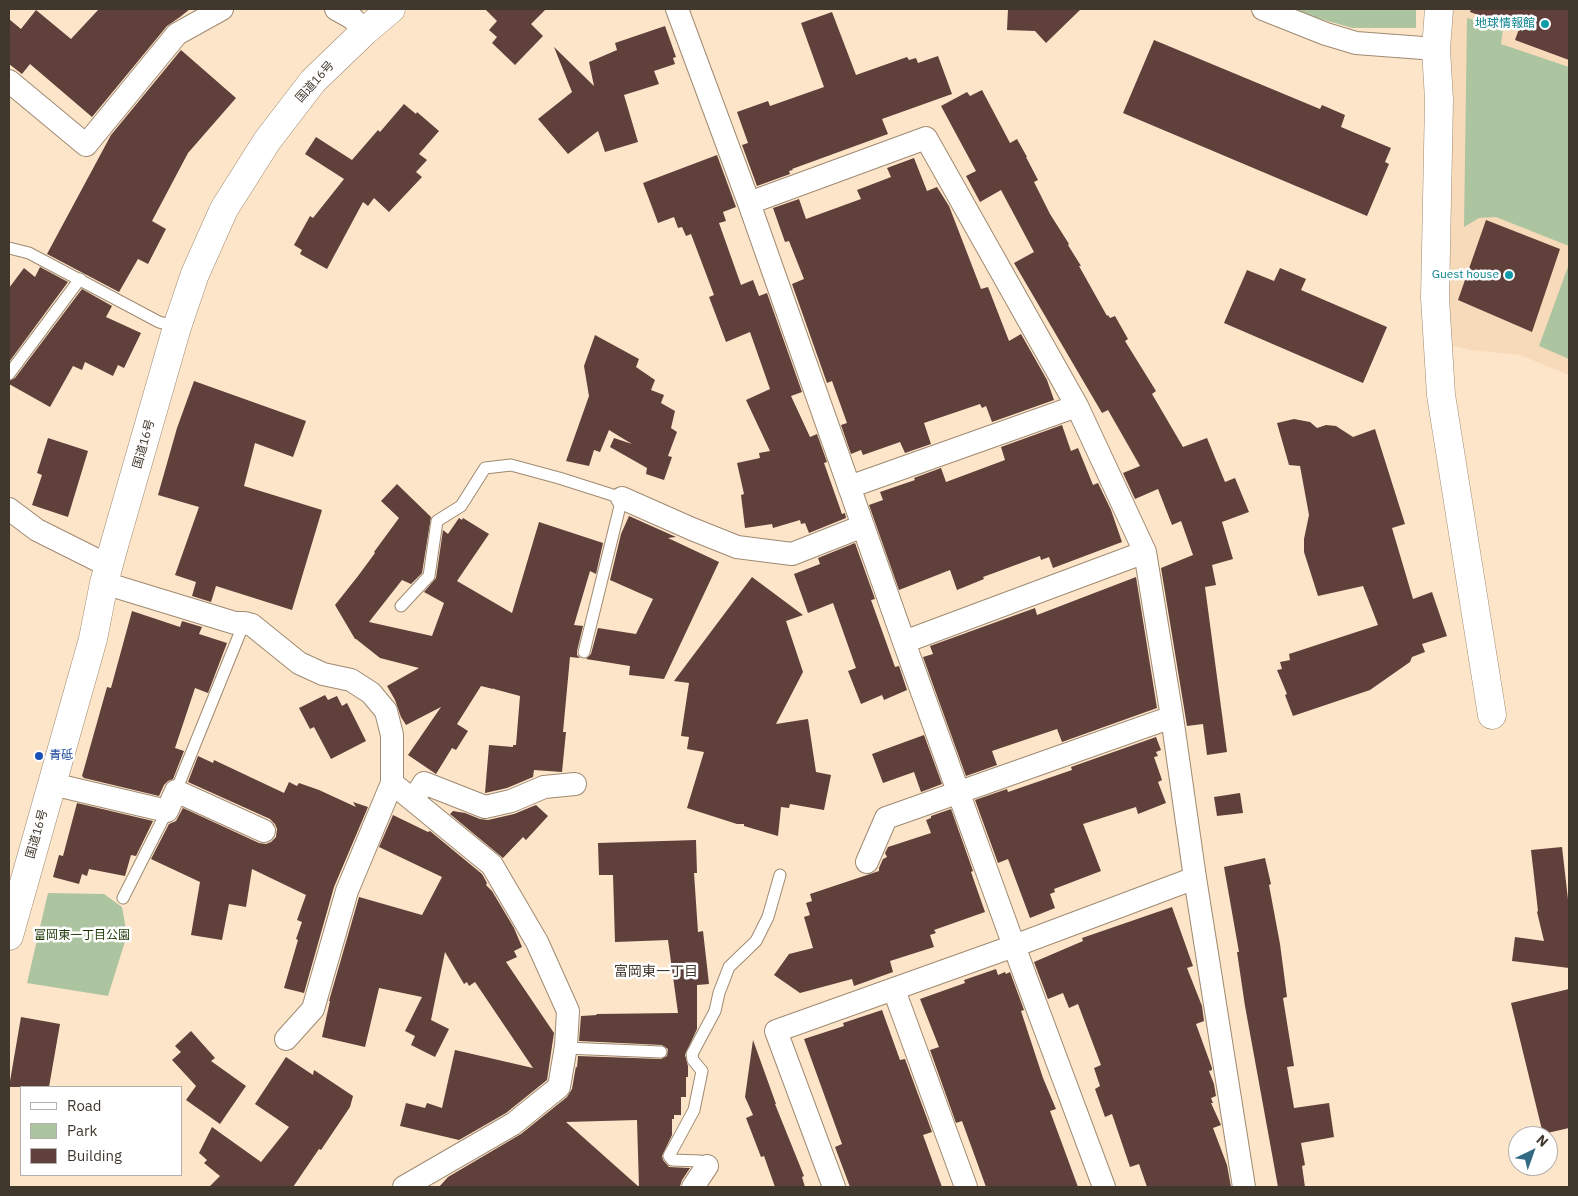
<!DOCTYPE html>
<meta charset="utf-8">
<style>
body{margin:0}
#map{position:relative;width:1578px;height:1196px;overflow:hidden;background:#fde5ca;font-family:"IBM Plex Sans",sans-serif}
canvas{display:block}
.frame{position:absolute;inset:0;border:10px solid #41382d;pointer-events:none}
.legend{position:absolute;left:20px;top:1086px;width:162px;height:90px;box-sizing:border-box;background:#fff;border:1px solid #b3afab;margin:0;padding:6px 9px;list-style:none;font-size:15px;color:#41382d}
.legend li{display:flex;align-items:center;gap:10px;height:25px}
.legend b{width:25px;border:1px solid #b3afab}
.north{position:absolute;left:1508px;top:1126px;width:50px;height:50px;box-sizing:border-box;background:#fff;border:1px solid #b3afab;border-radius:50%;rotate:42deg;font-size:14px;font-weight:700;line-height:20px;text-align:center;color:#41382d}
.north::after{content:'';display:block;margin:auto;width:18px;height:22px;background:#336b85;clip-path:polygon(50% 0,100% 100%,50% 72%,0 100%)}
</style>
<div id="map">
<canvas width="1578" height="1196"></canvas>
<div class="frame"></div>
<ul class="legend">
<li><b style="height:6px;background:#fff"></b>Road</li>
<li><b style="height:14px;background:#adc4a0"></b>Park</li>
<li><b style="height:14px;background:#5f403b"></b>Building</li>
</ul>
<div class="north">N</div>
</div>
<script>
const context = document.querySelector('canvas').getContext('2d');
context.lineJoin = 'round';
function fill(path, color) { context.fillStyle = color; context.fill(path, 'evenodd'); }
const shape = rows => new Path2D(rows.map(r => 'M' + r).join(''));
function trace(path, color, width, dash) { context.strokeStyle = color; context.lineWidth = width; context.lineCap = dash ? 'butt' : 'round'; context.setLineDash(dash || []); context.stroke(path); }
function drawText(font, color, halo, rows, align = 'center') {
  context.font = font + ' "IBM Plex Sans","Noto Sans JP",sans-serif'; context.lineWidth = 5; context.setLineDash([]); context.textBaseline = 'middle'; context.strokeStyle = halo; context.fillStyle = color; for (const [text, x, y, turn = 0] of rows) {
    context.save(); context.translate(x, y); context.rotate((+turn || 0) * Math.PI / 180); context.textAlign = isNaN(turn) ? turn : align; if (halo) context.strokeText(text, 0, 0); context.fillText(text, 0, 0); context.restore();
  }
}
fill(shape([
 [1442,9,1569,9,1569,375,1520,355,1471,350,1449,345]
]), '#f7dab9');
fill(shape([
 [1298,9,1416,9,1416,28,1352,28,1297,12],
 [1467,18,1503,29,1501,44,1569,67,1569,246,1496,217,1479,218,1464,227],
 [1569,264,1569,359,1539,346],
 [48,893,104,894,122,907,127,935,108,996,27,983]
]), '#adc4a0');
fill(shape([
 [99,9,190,9,180,17,167,26,92,117,30,64,22,74,9,64,9,19,21,29,36,10,71,39],
 [485,9,546,9,531,24,543,36,515,65,492,43,497,37,489,30,497,21],
 [1008,9,1081,9,1046,43,1035,31,1007,30],
 [1471,9,1569,9,1569,60,1515,40,1519,29,1470,12],
 [832,12,856,75,907,57,909,60,916,58,918,63,938,56,952,94,882,119,888,134,792,169,793,170,789,171,790,174,757,186,742,145,748,143,737,112,768,101,770,106,824,87,801,23],
 [665,26,676,57,673,58,675,64,654,71,659,84,624,95,638,142,605,152,598,131,568,154,538,119,572,92,554,47,594,86,589,62,617,50,615,43],
 [1154,40,1320,109,1322,105,1345,115,1341,127,1391,148,1385,162,1389,164,1367,216,1123,113],
 [181,50,236,98,188,153,152,221,166,229,148,264,138,259,119,292,47,254,111,135],
 [982,90,1010,143,1017,139,1027,157,1026,157,1038,180,1034,182,1050,214,1069,244,1068,245,1081,266,1079,266,1107,316,1108,315,1110,318,1115,316,1128,339,1125,341,1156,391,1152,394,1183,447,1207,438,1225,482,1235,478,1249,512,1222,522,1233,559,1212,565,1216,585,1205,587,1227,752,1207,755,1203,724,1187,726,1161,568,1193,555,1181,521,1172,525,1158,489,1135,499,1123,473,1140,466,1108,410,1102,413,1014,263,1034,252,1001,190,980,202,966,176,976,171,941,106,967,92,970,96],
 [404,104,416,114,417,112,439,131,419,154,427,160,416,172,422,177,389,212,374,198,368,206,363,202,327,269,300,254,302,250,294,245,310,216,313,218,344,179,305,154,316,137,352,160,378,130,380,132],
 [717,155,736,207,723,212,726,221,719,223,741,285,753,280,759,296,767,293,802,392,791,396,810,437,817,434,827,462,824,463,842,514,845,513,846,518,809,533,805,523,801,524,800,520,773,528,772,524,745,528,741,495,744,494,737,463,760,458,759,453,770,451,746,400,770,389,750,332,726,342,709,297,714,295,691,234,686,236,682,227,678,228,674,217,658,223,643,183],
 [914,158,927,191,937,187,949,206,981,289,988,287,1009,341,1021,334,1047,380,1054,400,992,422,986,406,982,408,980,404,924,423,931,444,905,453,900,442,863,455,861,450,851,454,841,425,847,423,832,381,827,383,792,284,804,279,789,241,785,242,773,208,799,199,806,219,861,199,857,190,891,177,887,168],
 [1486,220,1560,249,1532,332,1458,300],
 [40,267,68,282,9,362,9,288,24,268,35,277],
 [1280,268,1306,279,1301,290,1387,327,1363,383,1224,323,1247,270,1274,281],
 [82,289,112,306,106,317,141,333,124,368,118,365,113,376,85,362,82,370,73,366,50,407,9,384,9,381,15,378],
 [595,335,639,359,636,367,655,380,651,390,664,395,661,403,675,411,671,428,677,432,668,456,672,457,664,480,646,474,647,468,610,447,614,438,632,444,609,430,600,452,594,450,589,466,566,461,589,396,584,366],
 [194,381,306,421,293,457,255,443,244,486,322,510,292,610,216,586,211,602,192,596,196,582,175,575,199,507,158,495,177,428],
 [1294,419,1310,422,1317,428,1326,425,1336,426,1353,437,1375,429,1405,524,1392,528,1413,599,1432,592,1447,636,1422,644,1425,652,1412,657,1410,662,1370,690,1293,716,1285,695,1287,694,1277,670,1282,669,1280,662,1290,660,1289,654,1378,625,1363,586,1318,596,1304,552,1304,539,1309,515,1300,466,1289,465,1277,423],
 [1062,425,1071,451,1078,448,1093,485,1098,483,1111,510,1122,542,1053,568,1049,557,1041,560,1040,556,983,577,984,579,957,590,950,570,899,590,869,505,883,500,880,492,915,480,914,478,941,468,946,482,1005,460,1001,447],
 [48,438,88,451,68,517,32,505,42,475,37,473],
 [397,484,431,517,422,573,411,584,402,580,369,622,432,636,444,603,424,592,436,578,443,530,448,534,459,518,462,520,463,518,489,534,457,581,512,613,539,522,603,543,596,574,590,571,574,625,583,626,577,651,577,655,580,658,570,657,563,732,566,732,562,772,534,770,533,777,507,788,485,793,489,745,513,747,513,745,516,745,520,696,494,689,494,688,493,689,481,686,457,724,468,731,456,750,452,748,436,774,408,755,441,707,406,725,401,717,395,700,387,686,419,668,380,658,356,639,355,639,335,605,358,576,375,553,374,552,399,518,381,501],
 [629,516,676,537,668,538,719,562,664,679,629,675,630,666,586,659,591,654,598,628,636,634,653,599,610,580,621,534],
 [855,543,875,599,871,600,895,667,899,666,907,690,884,700,882,695,861,704,848,671,856,668,833,603,808,613,794,574,820,564,818,558],
 [752,577,803,615,786,621,803,672,776,724,808,719,816,772,831,775,824,810,790,804,789,808,781,807,778,836,744,826,744,824,737,824,687,808,704,752,687,749,689,737,681,736,689,683,674,681],
 [1136,577,1157,708,1062,742,1057,729,992,751,997,765,966,776,923,657,933,654,930,646,1035,608,1037,615],
 [132,611,180,627,182,621,202,627,199,634,227,643,208,693,195,688,175,748,184,751,173,779,168,781,164,785,159,796,84,778,82,776,107,687,111,688],
 [325,695,328,700,337,696,342,706,347,703,366,741,331,759,314,727,310,729,299,708],
 [924,735,942,784,921,792,914,772,883,783,872,754],
 [1156,737,1161,750,1156,752,1158,756,1154,757,1162,780,1158,782,1166,803,1138,814,1136,807,1083,824,1101,871,1054,889,1055,892,1050,894,1055,908,1030,918,1008,859,998,863,975,800,1007,789,1008,792,1072,770,1071,767],
 [198,756,213,763,214,760,284,793,289,782,297,786,299,783,319,790,356,807,353,802,368,807,334,887,304,993,284,988,298,940,296,939,302,922,297,920,306,895,252,869,246,907,229,904,222,940,191,935,200,882,151,859,169,824,176,821,183,808,259,843,266,844,271,842,276,837,277,829,275,824,270,819,188,782],
 [1240,793,1243,813,1217,816,1214,797],
 [77,803,153,821,136,856,131,855,125,876,89,869,87,876,82,874,79,884,53,877,59,855,63,856],
 [536,805,548,816,526,840,523,837,503,858,450,814,453,811,465,813,480,819,488,820,514,814],
 [951,809,973,871,971,872,985,912,934,930,936,933,930,935,934,947,890,961,893,972,854,986,852,979,800,993,774,975,789,954,813,948,804,917,810,915,806,903,812,901,810,894,879,871,879,868,883,859,887,857,885,853,888,847,931,833,926,820,931,818,931,816],
 [393,815,428,832,430,831,482,874,487,883,486,885,492,891,514,928,522,947,514,951,517,957,506,962,554,1033,547,1080,506,1113,459,1140,400,1126,406,1103,425,1108,427,1103,442,1108,455,1050,533,1068,475,982,469,986,467,982,464,984,445,952,431,1020,449,1029,435,1057,411,1045,415,1036,405,1031,422,997,379,988,365,1047,322,1037,330,1001,329,1001,359,897,422,915,442,877,379,847],
 [696,840,697,873,694,873,698,932,703,931,709,984,697,985,697,1029,685,1055,688,1066,688,1077,686,1077,686,1097,681,1097,681,1115,674,1115,674,1119,672,1119,672,1135,662,1156,663,1160,669,1167,690,1168,682,1180,680,1186,679,1187,639,1187,637,1120,566,1122,639,1187,439,1187,448,1177,521,1134,567,1097,572,1089,576,1066,577,1068,578,1056,661,1059,667,1056,668,1049,662,1045,579,1041,581,1016,597,1015,596,1014,678,1013,668,940,615,942,613,875,599,875,598,843],
 [1562,847,1569,908,1569,968,1512,961,1515,937,1544,941,1537,912,1538,911,1531,850],
 [1265,858,1271,884,1269,885,1280,944,1287,997,1283,998,1294,1066,1287,1067,1294,1108,1329,1103,1334,1137,1301,1143,1305,1165,1302,1166,1305,1187,1278,1187,1245,1006,1237,952,1239,952,1224,867],
 [1172,907,1193,966,1187,968,1202,1006,1204,1021,1196,1024,1212,1068,1212,1070,1209,1071,1214,1084,1216,1096,1211,1098,1213,1103,1211,1103,1221,1125,1213,1128,1227,1165,1231,1187,1147,1187,1139,1164,1130,1167,1112,1114,1105,1117,1095,1089,1100,1086,1094,1068,1101,1065,1078,1004,1069,1008,1063,993,1048,999,1034,962,1083,941,1082,938],
 [996,969,998,975,1005,972,1006,974,1010,972,1024,1010,1021,1011,1043,1078,1056,1109,1050,1111,1078,1187,986,1187,962,1121,956,1123,930,1050,939,1047,920,999,965,983,964,980],
 [1569,989,1569,1128,1543,1134,1511,1003],
 [882,1010,900,1060,905,1059,932,1132,923,1135,942,1187,850,1187,835,1147,842,1144,804,1039,844,1026,843,1023],
 [21,1017,60,1024,49,1087,9,1087],
 [191,1031,215,1058,211,1061,246,1086,220,1124,186,1100,196,1086,172,1060,181,1052,175,1046],
 [753,1040,776,1104,775,1104,804,1176,802,1177,805,1187,775,1187,764,1156,761,1157,746,1118,753,1115,745,1097],
 [286,1057,313,1075,314,1070,353,1096,350,1107,321,1150,319,1149,293,1187,209,1187,220,1176,204,1163,207,1160,199,1153,212,1127,261,1162,289,1127,255,1104]
]), '#5f403b');
const service = shape([
 [9,248,29,253,159,322,177,327],
 [9,374,80,279],
 [401,606,429,576,437,521,461,506,485,468,511,465,559,478,622,498,584,652],
 [176,791,244,623],
 [123,898,167,811],
 [566,1048,661,1052],
 [707,1166,700,1161,672,1160,669,1156,694,1110,702,1071,693,1060,692,1054,715,1011,719,993,729,967,756,941,768,917,780,875]
]);
const minor = shape([
 [336,9,352,18,365,31],
 [677,9,749,203,904,642,1014,946,1104,1187],
 [1263,9,1326,34,1356,43,1436,49],
 [9,81,86,145,177,34,222,9],
 [749,203,926,138,1077,406,1145,552,1172,717,1195,878,1244,1187],
 [849,487,1077,406],
 [622,498,692,529,737,547,792,554,863,526],
 [9,509,37,530,109,566],
 [104,583,235,623,244,623,252,625,299,663,323,674,351,680,371,693,386,711,392,735,392,783,347,891,313,1009,286,1039],
 [904,642,1145,552],
 [392,783,492,865,537,942,568,1011,566,1046,559,1087,513,1124,404,1187],
 [52,784,167,811,176,791,264,831],
 [413,800,424,783,485,807,511,801,544,787,575,784],
 [867,862,886,818,1172,717],
 [894,990,966,1187],
 [693,1187,707,1166],
 [834,1187,776,1031,1014,946,1195,878]
]);
const tertiary = shape([
 [1439,9,1436,49,1439,100,1435,298,1441,395,1492,715]
]);
const trunk = shape([
 [9,936,93,639,104,583,112,553,177,327,195,274,224,209,267,141,313,81,365,31,391,9]
]);
trace(service, '#9f8a71', 13);
trace(minor, '#9f8a71', 24);
trace(tertiary, '#9f8a71', 29);
trace(trunk, '#9f8a71', 29);
trace(service, '#fff', 11);
trace(minor, '#fff', 22);
trace(tertiary, '#fff', 28);
trace(trunk, '#fff', 28);
for (const [x, y, r, color] of [
 [1545,24,5,"#0f9aa8"],
 [1509,275,5,"#0f9aa8"],
 [39,756,5,"#1a4fb4"]
]) { const dot = new Path2D(); dot.arc(x, y, r, 0, 2 * Math.PI); context.fillStyle = color; context.fill(dot); trace(dot, '#fff', 2); }
drawText('12px', '#0d838f', '#fff', [
 ["地球情報館",1535,24],
 ["Guest house",1499,275]
], 'right');
drawText('12px', '#41382d', '#fff', [
 ["国道16号",315,82,-48],
 ["国道16号",144,444,-74],
 ["国道16号",37,834,-74]
]);
drawText('12px', '#164399', '#fff', [
 ["青砥",49,756]
], 'left');
drawText('12px', '#1e3906', '#fff', [
 ["富岡東一丁目公園",82,936]
]);
drawText('14px', '#41382d', '#fff', [
 ["富岡東一丁目",656,972]
]);
</script>
